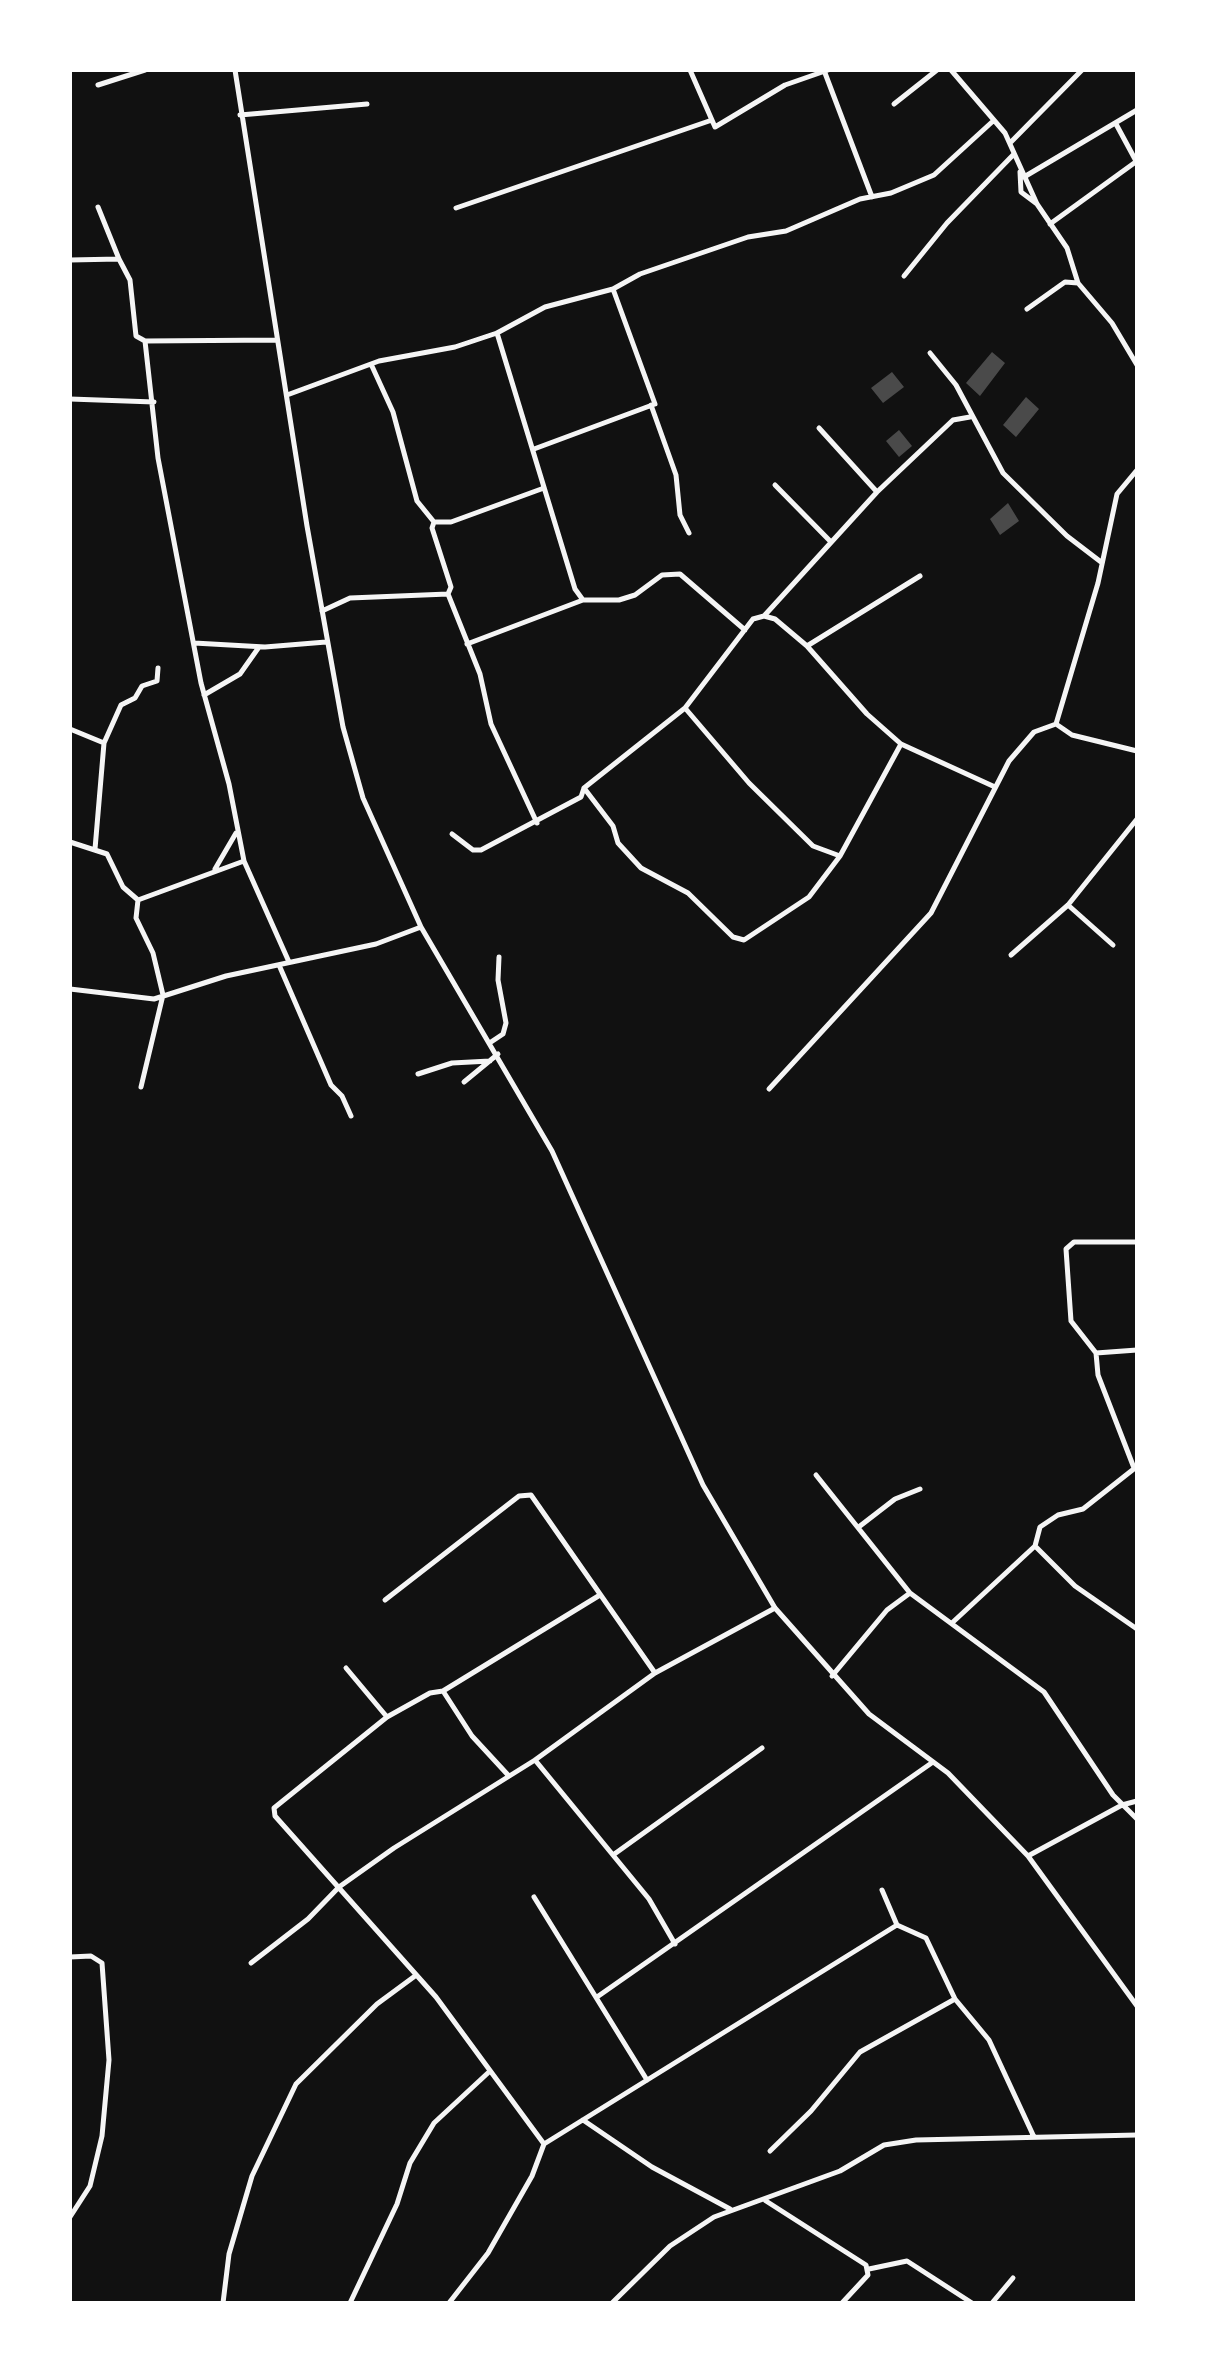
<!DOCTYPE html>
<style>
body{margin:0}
#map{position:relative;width:1207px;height:2373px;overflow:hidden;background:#111;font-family:Bitter,serif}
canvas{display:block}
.frame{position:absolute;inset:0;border:72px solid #fff;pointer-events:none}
</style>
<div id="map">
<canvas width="1207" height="2373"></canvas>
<div class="frame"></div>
</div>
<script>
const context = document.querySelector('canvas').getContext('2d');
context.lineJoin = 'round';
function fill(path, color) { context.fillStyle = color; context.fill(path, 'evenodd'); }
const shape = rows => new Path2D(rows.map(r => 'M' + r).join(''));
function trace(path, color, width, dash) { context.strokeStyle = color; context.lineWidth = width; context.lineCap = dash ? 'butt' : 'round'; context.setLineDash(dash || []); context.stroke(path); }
fill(shape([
 [992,352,1005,363,980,396,966,383],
 [892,372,904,387,883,403,871,388],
 [1026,397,1039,409,1016,437,1003,425],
 [899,430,912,446,899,457,886,441],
 [1008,503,1019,521,1000,535,990,519]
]), '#4a4a4a');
trace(shape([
 [235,70,307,526,343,727,363,798,421,927,552,1151,703,1485,775,1608,869,1714,948,1773,1028,1856,1137,2006],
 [690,70,715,127,785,85,828,70],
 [951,70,1005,133,1037,204,1067,248,1078,283,1112,323,1137,365],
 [825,73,872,197],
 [98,85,145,70],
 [894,104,937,70],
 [240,115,367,104],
 [1116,124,1136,161],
 [1010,143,1082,70],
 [1020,172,1021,192,1037,204],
 [1024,177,1137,110],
 [98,207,119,259],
 [456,208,712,120],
 [1050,224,1137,161],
 [119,259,130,280,136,336,145,341,277,340],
 [70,260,119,259],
 [904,276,947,223,1014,154],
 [1027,309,1065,282,1078,283],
 [497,333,575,589,583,600,619,600,635,595,662,575,680,574,745,630],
 [145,341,158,458,201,683,229,784,244,861],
 [930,353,956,385,1003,473,1067,536,1101,562],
 [371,364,393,412,417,501,434,522],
 [287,395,379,361,455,347,497,333,545,307,613,289,640,274,748,237,786,231,860,199,891,193,934,175,992,122],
 [70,399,154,402],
 [651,405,676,475,680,515,689,533],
 [819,428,877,492],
 [534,449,655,404,613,289],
 [775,485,831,542],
 [322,611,350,598,448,594],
 [764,616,877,492,953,420,970,417],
 [194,643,265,647,326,642],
 [467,644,583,600],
 [807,646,920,576],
 [204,695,240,674,259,647],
 [685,708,749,783,813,846,840,856],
 [1056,724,1098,583,1117,494,1137,470],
 [70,729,104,743,95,849],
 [104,743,121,705,135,698,142,686,157,681,158,668],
 [584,788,613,826,618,843,641,868,688,893,733,937,744,940,809,897,840,856,901,744],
 [537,823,491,724,480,674,448,594,451,587,432,528,434,522,451,522,544,488],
 [452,834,473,850,481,850,581,797,584,788,685,708,753,619,764,616,775,619,807,646,867,714,901,744,995,787],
 [70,842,107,854,123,887,138,900],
 [215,869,236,833],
 [138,900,244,861,289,962],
 [138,900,136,918,153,953,163,995,141,1087],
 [1068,905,1113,945],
 [1011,955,1068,905,1137,819],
 [279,965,331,1085,342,1096,351,1116],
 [70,989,154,999,226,976,376,944,421,927],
 [491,1042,503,1034,506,1023,498,980,499,957],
 [418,1074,452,1063,490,1061],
 [464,1082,498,1054],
 [769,1089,931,913,1009,761,1034,732,1056,724,1072,735,1137,751],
 [1096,1353,1137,1350],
 [1134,1468,1098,1375,1096,1353,1071,1321,1066,1249,1074,1242,1137,1242],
 [816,1475,910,1593,1044,1692,1113,1795,1137,1819],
 [860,1526,895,1499,920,1489],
 [1035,1546,1075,1586,1137,1629],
 [385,1600,519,1496,531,1495,655,1673],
 [953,1622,1035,1546,1040,1527,1058,1515,1083,1509,1135,1468],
 [346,1668,387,1717],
 [832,1676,887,1610,910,1593],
 [443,1691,472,1736,508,1775],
 [535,1760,649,1899,675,1944],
 [613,1855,762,1748],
 [1028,1856,1122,1805,1137,1801],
 [882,1890,897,1925,926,1938,955,1999,989,2040,1034,2137],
 [534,1897,647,2080],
 [70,1957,91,1956,102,1963,109,2060,102,2136,90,2186,70,2217],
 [251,1963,308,1919,339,1887,394,1848,535,1760,655,1673,775,1608],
 [597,1997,933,1762],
 [583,2120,652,2167,730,2209],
 [544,2144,436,1997,275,1816,274,1808,387,1717,430,1693,443,1691,600,1595],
 [770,2151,811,2111,860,2052,955,1999],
 [766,2201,866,2265,868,2275,842,2303],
 [869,2269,907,2261,972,2303],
 [223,2303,229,2254,252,2176,296,2084,377,2004,415,1976],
 [350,2303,397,2204,410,2163,434,2123,490,2071],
 [449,2303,488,2253,532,2176,544,2144,897,1925],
 [612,2303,670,2246,714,2217,840,2171,884,2145,916,2140,1137,2135],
 [992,2303,1013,2278]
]), '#f5f5f5', 5);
</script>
